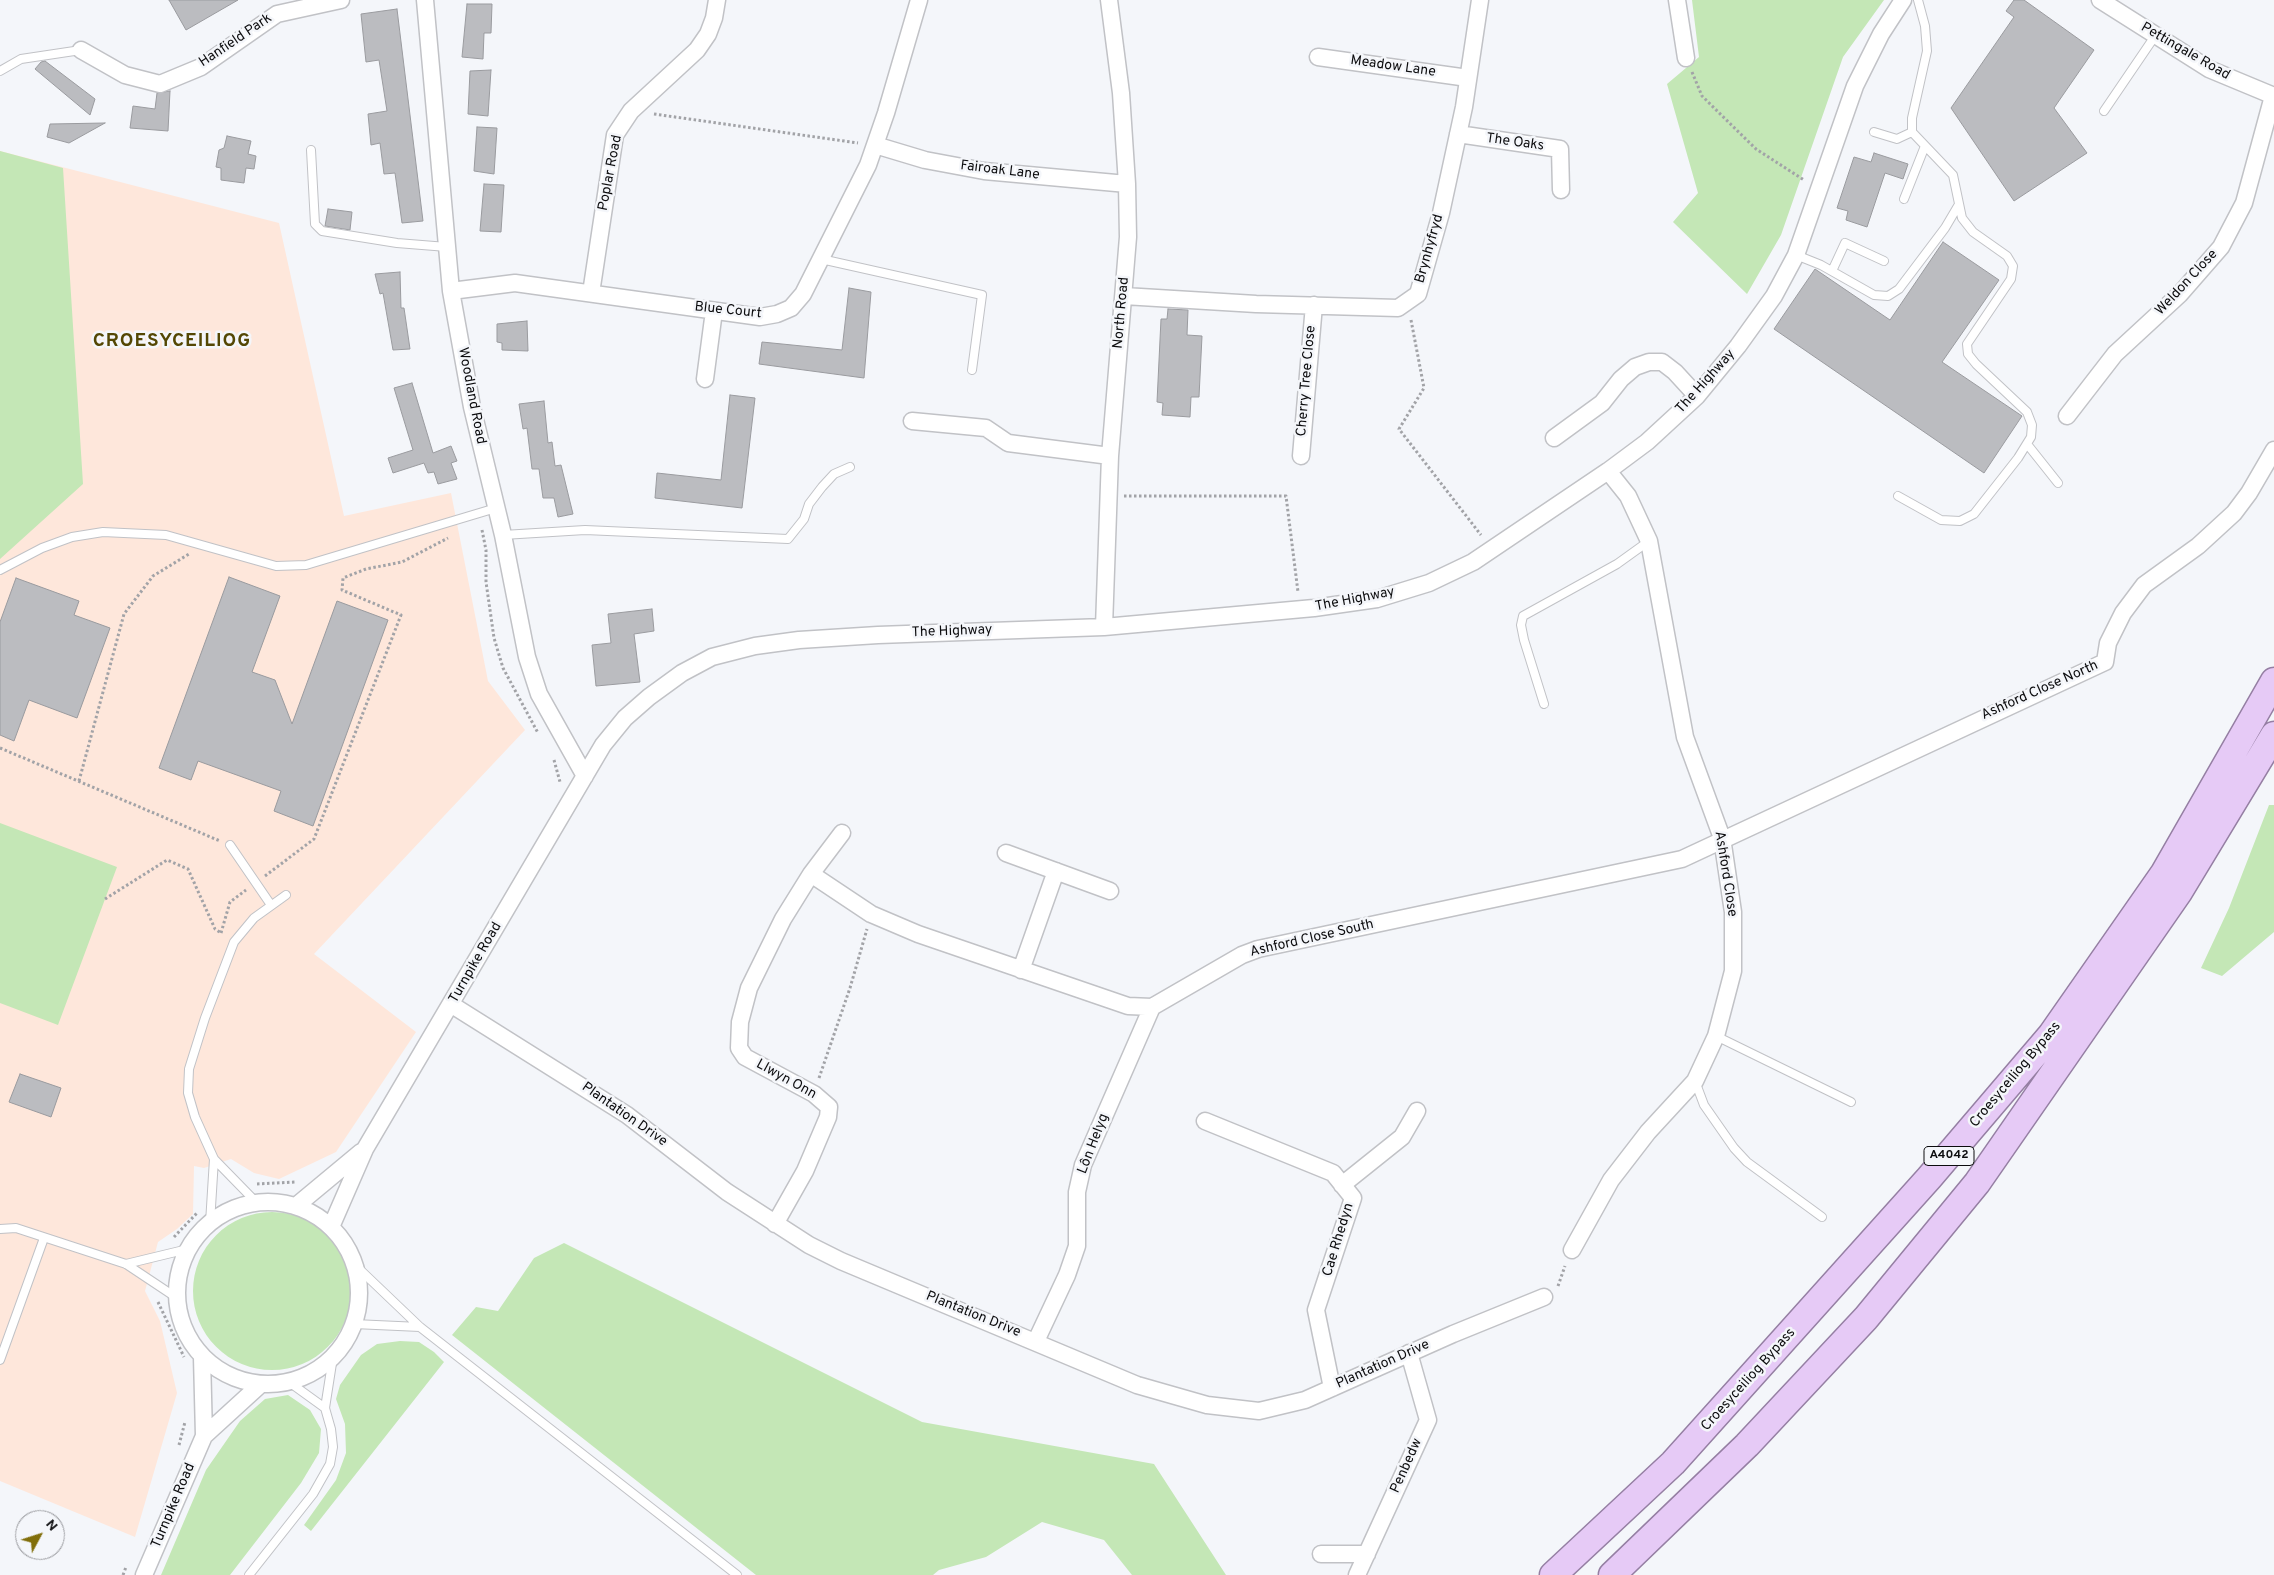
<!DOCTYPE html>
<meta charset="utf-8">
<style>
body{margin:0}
#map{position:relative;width:2274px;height:1575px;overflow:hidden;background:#f4f6fa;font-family:Overpass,sans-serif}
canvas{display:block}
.north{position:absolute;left:15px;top:1510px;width:50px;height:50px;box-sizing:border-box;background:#f4f6fa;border:1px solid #97989c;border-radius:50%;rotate:50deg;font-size:14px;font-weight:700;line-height:20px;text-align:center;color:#0c0c0e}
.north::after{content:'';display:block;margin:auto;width:18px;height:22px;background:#816e0a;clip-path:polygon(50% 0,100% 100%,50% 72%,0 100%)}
</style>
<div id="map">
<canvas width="2274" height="1575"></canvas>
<div class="north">N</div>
</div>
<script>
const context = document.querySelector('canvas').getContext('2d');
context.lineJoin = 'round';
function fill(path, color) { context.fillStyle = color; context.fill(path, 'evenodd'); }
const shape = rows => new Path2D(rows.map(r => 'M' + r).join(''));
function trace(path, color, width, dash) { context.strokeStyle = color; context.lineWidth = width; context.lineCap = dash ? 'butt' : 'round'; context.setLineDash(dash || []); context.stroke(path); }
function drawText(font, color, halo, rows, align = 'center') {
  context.font = font + ' Overpass,sans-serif'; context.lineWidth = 5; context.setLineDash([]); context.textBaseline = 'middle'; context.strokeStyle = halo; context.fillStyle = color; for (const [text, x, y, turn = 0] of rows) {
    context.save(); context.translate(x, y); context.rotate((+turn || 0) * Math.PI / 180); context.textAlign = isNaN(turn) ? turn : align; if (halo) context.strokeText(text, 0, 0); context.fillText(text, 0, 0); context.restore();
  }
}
fill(shape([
 [0,151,279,223,344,516,451,493,488,681,525,730,314,954,416,1032,336,1152,279,1179,254,1173,231,1159,204,1168,194,1166,193,1214,177,1229,158,1242,145,1291,160,1321,177,1393,135,1537,0,1481]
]), '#fee7db');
fill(shape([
 [1692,0,1884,0,1843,57,1781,235,1747,294,1673,222,1698,193,1667,84,1699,57],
 [0,151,63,168,83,484,0,559],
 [2269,805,2274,805,2274,932,2222,976,2201,968,2229,908],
 [0,823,117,867,58,1025,0,1003],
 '193 1291a79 79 0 1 1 158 0a79 79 0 1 1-158 0Z',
 [564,1243,922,1422,1154,1464,1226,1575,1132,1575,1104,1540,1042,1522,986,1557,939,1570,933,1575,756,1575,452,1335,476,1307,498,1311,534,1258],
 [400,1341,419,1342,434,1352,444,1362,311,1531,304,1525,336,1480,346,1453,345,1424,336,1399,340,1385,361,1355,377,1344],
 [288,1395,310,1410,321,1429,319,1453,301,1483,230,1575,161,1575,206,1470,240,1421,265,1399]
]), '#c4e7b6');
const building = shape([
 [169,0,238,0,186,30,169,0],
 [2014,0,2024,0,2094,50,2054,108,2087,153,2014,201,1951,108,2014,17,2006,11,2014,0],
 [467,4,492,4,491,33,484,33,483,59,462,57,467,4],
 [397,9,423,221,402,223,395,173,384,174,380,143,371,145,368,114,387,111,379,60,366,62,361,14,397,9],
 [45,61,95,99,90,115,35,69,41,62,45,61],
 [491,70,488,116,468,114,470,71,491,70],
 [170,91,168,131,130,128,133,106,155,109,157,93,170,91],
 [105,123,69,143,47,137,50,124,105,123],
 [477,127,497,128,494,174,474,171,477,127],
 [227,136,251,141,248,154,256,156,254,169,246,168,244,183,221,180,221,168,216,167,219,150,224,148,227,136],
 [1874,153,1908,164,1903,179,1885,173,1867,227,1846,220,1848,211,1837,208,1854,157,1871,162,1874,153],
 [484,184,504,185,501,232,480,231,484,184],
 [328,209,352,212,350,230,325,226,328,209],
 [1943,242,1999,280,1942,362,2022,416,1984,473,1774,329,1815,269,1890,320,1943,242],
 [400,272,401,308,404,308,410,349,393,350,383,293,380,294,375,274,400,272],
 [849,288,871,292,864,378,759,364,762,342,842,350,849,288],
 [1168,309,1188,310,1187,335,1202,336,1199,397,1191,397,1190,417,1162,415,1163,403,1157,402,1161,319,1167,319,1168,309],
 [527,321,528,351,502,350,502,343,497,342,497,324,527,321],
 [412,383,433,453,451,446,457,461,451,463,457,479,438,484,434,472,428,473,424,463,393,473,388,458,413,450,394,388,412,383],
 [730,395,755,398,742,508,655,498,657,473,721,480,730,395],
 [544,401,548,443,552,442,555,466,561,465,573,514,558,517,554,498,543,498,539,469,532,469,527,428,523,429,519,404,544,401],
 [229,577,280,596,252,672,275,680,292,724,337,601,388,620,313,826,274,811,281,791,198,761,191,780,159,768,229,577],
 [16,578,79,601,74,615,110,628,77,718,29,700,14,741,0,735,0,622,16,578],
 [652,609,654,631,634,634,640,682,596,686,592,645,611,643,608,614,652,609],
 [20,1074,61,1088,51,1117,9,1102,20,1074]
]);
fill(building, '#bbbcc0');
trace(building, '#9a9b9f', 1);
const service = shape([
 [0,71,21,59,81,50],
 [2104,111,2155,36],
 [1874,132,1897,139,1912,132],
 [311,150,315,224,322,231,397,243,447,247],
 [1904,199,1925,146],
 [1796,255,1821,265,1874,295,1888,296,1899,289,1945,228,1958,206],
 [821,259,982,295,972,370],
 [1832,271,1845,243,1884,261],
 [2027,444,2058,483],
 [1898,496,1941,520,1960,521,1974,514,2018,458,2031,437,2032,425,2027,412,1976,364,1968,354,1967,344,2011,279,2013,266,2007,256,1973,232,1962,218,1953,175,1912,132,1912,118,1927,51,1925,26,1918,0],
 [503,535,585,530,788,539,804,519,809,504,822,487,834,474,850,467],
 [0,570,42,548,72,537,103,532,166,535,276,566,306,565,496,508],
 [1544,704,1524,640,1521,625,1523,616,1617,564,1649,541],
 [230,845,271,905],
 [1716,1036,1851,1102],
 [1695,1081,1704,1105,1734,1148,1747,1162,1822,1217],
 [256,1202,214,1159,195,1117,188,1093,189,1069,205,1018,234,942,254,918,286,895],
 [210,1223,214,1159],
 [0,1229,16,1228,126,1264,177,1298],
 [126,1264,188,1249],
 [354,1264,420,1327,737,1575],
 [354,1324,420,1327],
 [0,1360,44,1238],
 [289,1382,325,1408],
 [249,1575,313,1494,330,1464,333,1447,331,1429,325,1408,333,1357]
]);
const minor = shape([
 [425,0,451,291,472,407,503,535,527,657,539,694,585,776],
 [1677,0,1686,58],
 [2100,0,2209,69,2274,96],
 [81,50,125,75,160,84,201,67,277,14,341,0],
 [1318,57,1468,78],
 [1458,134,1560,149,1561,190],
 [875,145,925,160,984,171,1127,184],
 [451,291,515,283,760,317,777,314,791,308,803,294,868,165,886,113,919,0],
 [591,293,615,135,631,111,697,50,708,34,714,18,717,0],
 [1124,296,1256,304,1398,308,1418,294,1441,213,1464,107,1480,0],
 [705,379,714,311],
 [2067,416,2115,354,2180,294,2221,247,2244,203,2273,96],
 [912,421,986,428,1008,443,1110,456],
 [1554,438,1602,403,1621,379,1635,367,1649,362,1662,362,1675,372,1697,396],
 [1301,456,1314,305],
 [1104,627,1110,456,1128,237,1127,184,1121,93,1109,0],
 [1006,853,1110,891],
 [811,874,871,914,918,934,1128,1006,1152,1007,1242,955,1258,949,1682,859,2105,662,2108,643,2123,613,2144,585,2198,546,2234,513,2249,493,2274,450],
 [1021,970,1056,871],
 [452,1005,627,1115,727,1192,809,1245,841,1261,1137,1385,1207,1405,1259,1411,1305,1400,1453,1334,1544,1297],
 [1205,1121,1333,1173,1353,1198,1316,1310,1332,1388],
 [1342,1185,1402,1137,1417,1111],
 '177 1293a91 91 0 1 1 182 0a91 91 0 1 1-182 0Z',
 [296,1206,361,1152],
 [775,1224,805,1171,828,1117,829,1107,814,1094,745,1057,739,1048,740,1022,749,988,783,919,811,874,842,833],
 [331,1227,365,1149,603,745,625,718,649,697,682,673,712,657,755,646,799,640,878,635,1104,627,1314,608,1377,599,1429,583,1473,562,1608,471,1647,442,1697,396,1738,346,1774,296,1796,255,1855,86,1881,34,1903,0],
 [1572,1250,1611,1180,1648,1132,1695,1081,1716,1036,1733,971,1733,912,1722,838,1685,737,1649,541,1628,496,1608,471],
 [1036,1341,1067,1275,1077,1246,1077,1192,1083,1165,1152,1007],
 [204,1436,261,1384],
 [1321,1554,1367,1554],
 [144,1575,204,1436,202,1357],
 [1357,1575,1428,1420,1409,1353]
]);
const trunk = shape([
 [1553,1575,1673,1463,1929,1178,2051,1035,2164,873,2274,681],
 [1612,1575,1747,1445,1866,1318,1977,1183,2179,892,2274,735]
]);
trace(service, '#c1c2c6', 10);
trace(minor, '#c1c2c6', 19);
trace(trunk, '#957fa3', 29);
trace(shape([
 [1692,72,1702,96,1756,149,1804,180],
 [654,114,858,143],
 [1411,320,1424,388,1399,429,1481,535],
 [1124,496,1286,496,1298,592],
 [482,530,486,550,486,582,494,638,503,668,538,733],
 [0,748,220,841],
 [554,760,560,782],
 [79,781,124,614,153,576,189,554],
 [265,876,314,839,401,615,342,590,343,578,366,569,402,562,448,538],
 [105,899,167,860,188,869,215,929,221,933],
 [221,933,230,902,246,890],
 [819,1078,850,988,867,929],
 [257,1184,296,1182],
 [174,1237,197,1213],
 [1558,1286,1565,1266],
 [158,1302,184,1357],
 [179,1445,185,1422],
 [123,1575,126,1567]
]), '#a2a3a7', 3, [2.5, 2.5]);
trace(service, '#fff', 8);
trace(minor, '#fff', 16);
trace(trunk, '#e6caf6', 26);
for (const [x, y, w] of [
 [1949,1156,50]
]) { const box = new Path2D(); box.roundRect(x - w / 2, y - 9.5, w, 19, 4); context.fillStyle = '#f4f6fa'; context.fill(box); trace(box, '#0c0c0e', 1); }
drawText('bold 12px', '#0c0c0e', null, [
 ["A4042",1949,1156]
]);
drawText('14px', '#0c0c0e', '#f4f6fa', [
 ["Hanfield Park",236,41,-34],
 ["Pettingale Road",2185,52,30],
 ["Meadow Lane",1393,67,8],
 ["The Oaks",1515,143,8],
 ["Fairoak Lane",1000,171,7],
 ["Poplar Road",611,173,-79],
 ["Brynhyfryd",1430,249,-74],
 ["Weldon Close",2187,283,-47],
 ["Blue Court",728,311,6],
 ["North Road",1122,313,-85],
 ["Cherry Tree Close",1307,381,-85],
 ["The Highway",1706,382,-48],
 ["Woodland Road",471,396,79],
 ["The Highway",1355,600,-11],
 ["The Highway",952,632,-2],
 ["Ashford Close North",2040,691,-24],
 ["Ashford Close",1725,874,81],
 ["Ashford Close South",1312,939,-13],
 ["Turnpike Road",476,963,-60],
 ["Croesyceiliog Bypass",2016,1075,-50],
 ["Llwyn Onn",786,1080,29],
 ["Plantation Drive",624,1115,35],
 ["Lôn Helyg",1094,1144,-69],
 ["Cae Rhedyn",1339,1240,-73],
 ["Plantation Drive",973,1315,22],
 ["Plantation Drive",1383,1365,-24],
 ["Croesyceiliog Bypass",1749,1380,-48],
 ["Penbedw",1407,1466,-66],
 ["Turnpike Road",174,1506,-67]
]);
context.letterSpacing = '1px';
drawText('bold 19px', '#544704', '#f4f6fa', [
 ["CROESYCEILIOG",172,342]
]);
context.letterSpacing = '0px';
</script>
